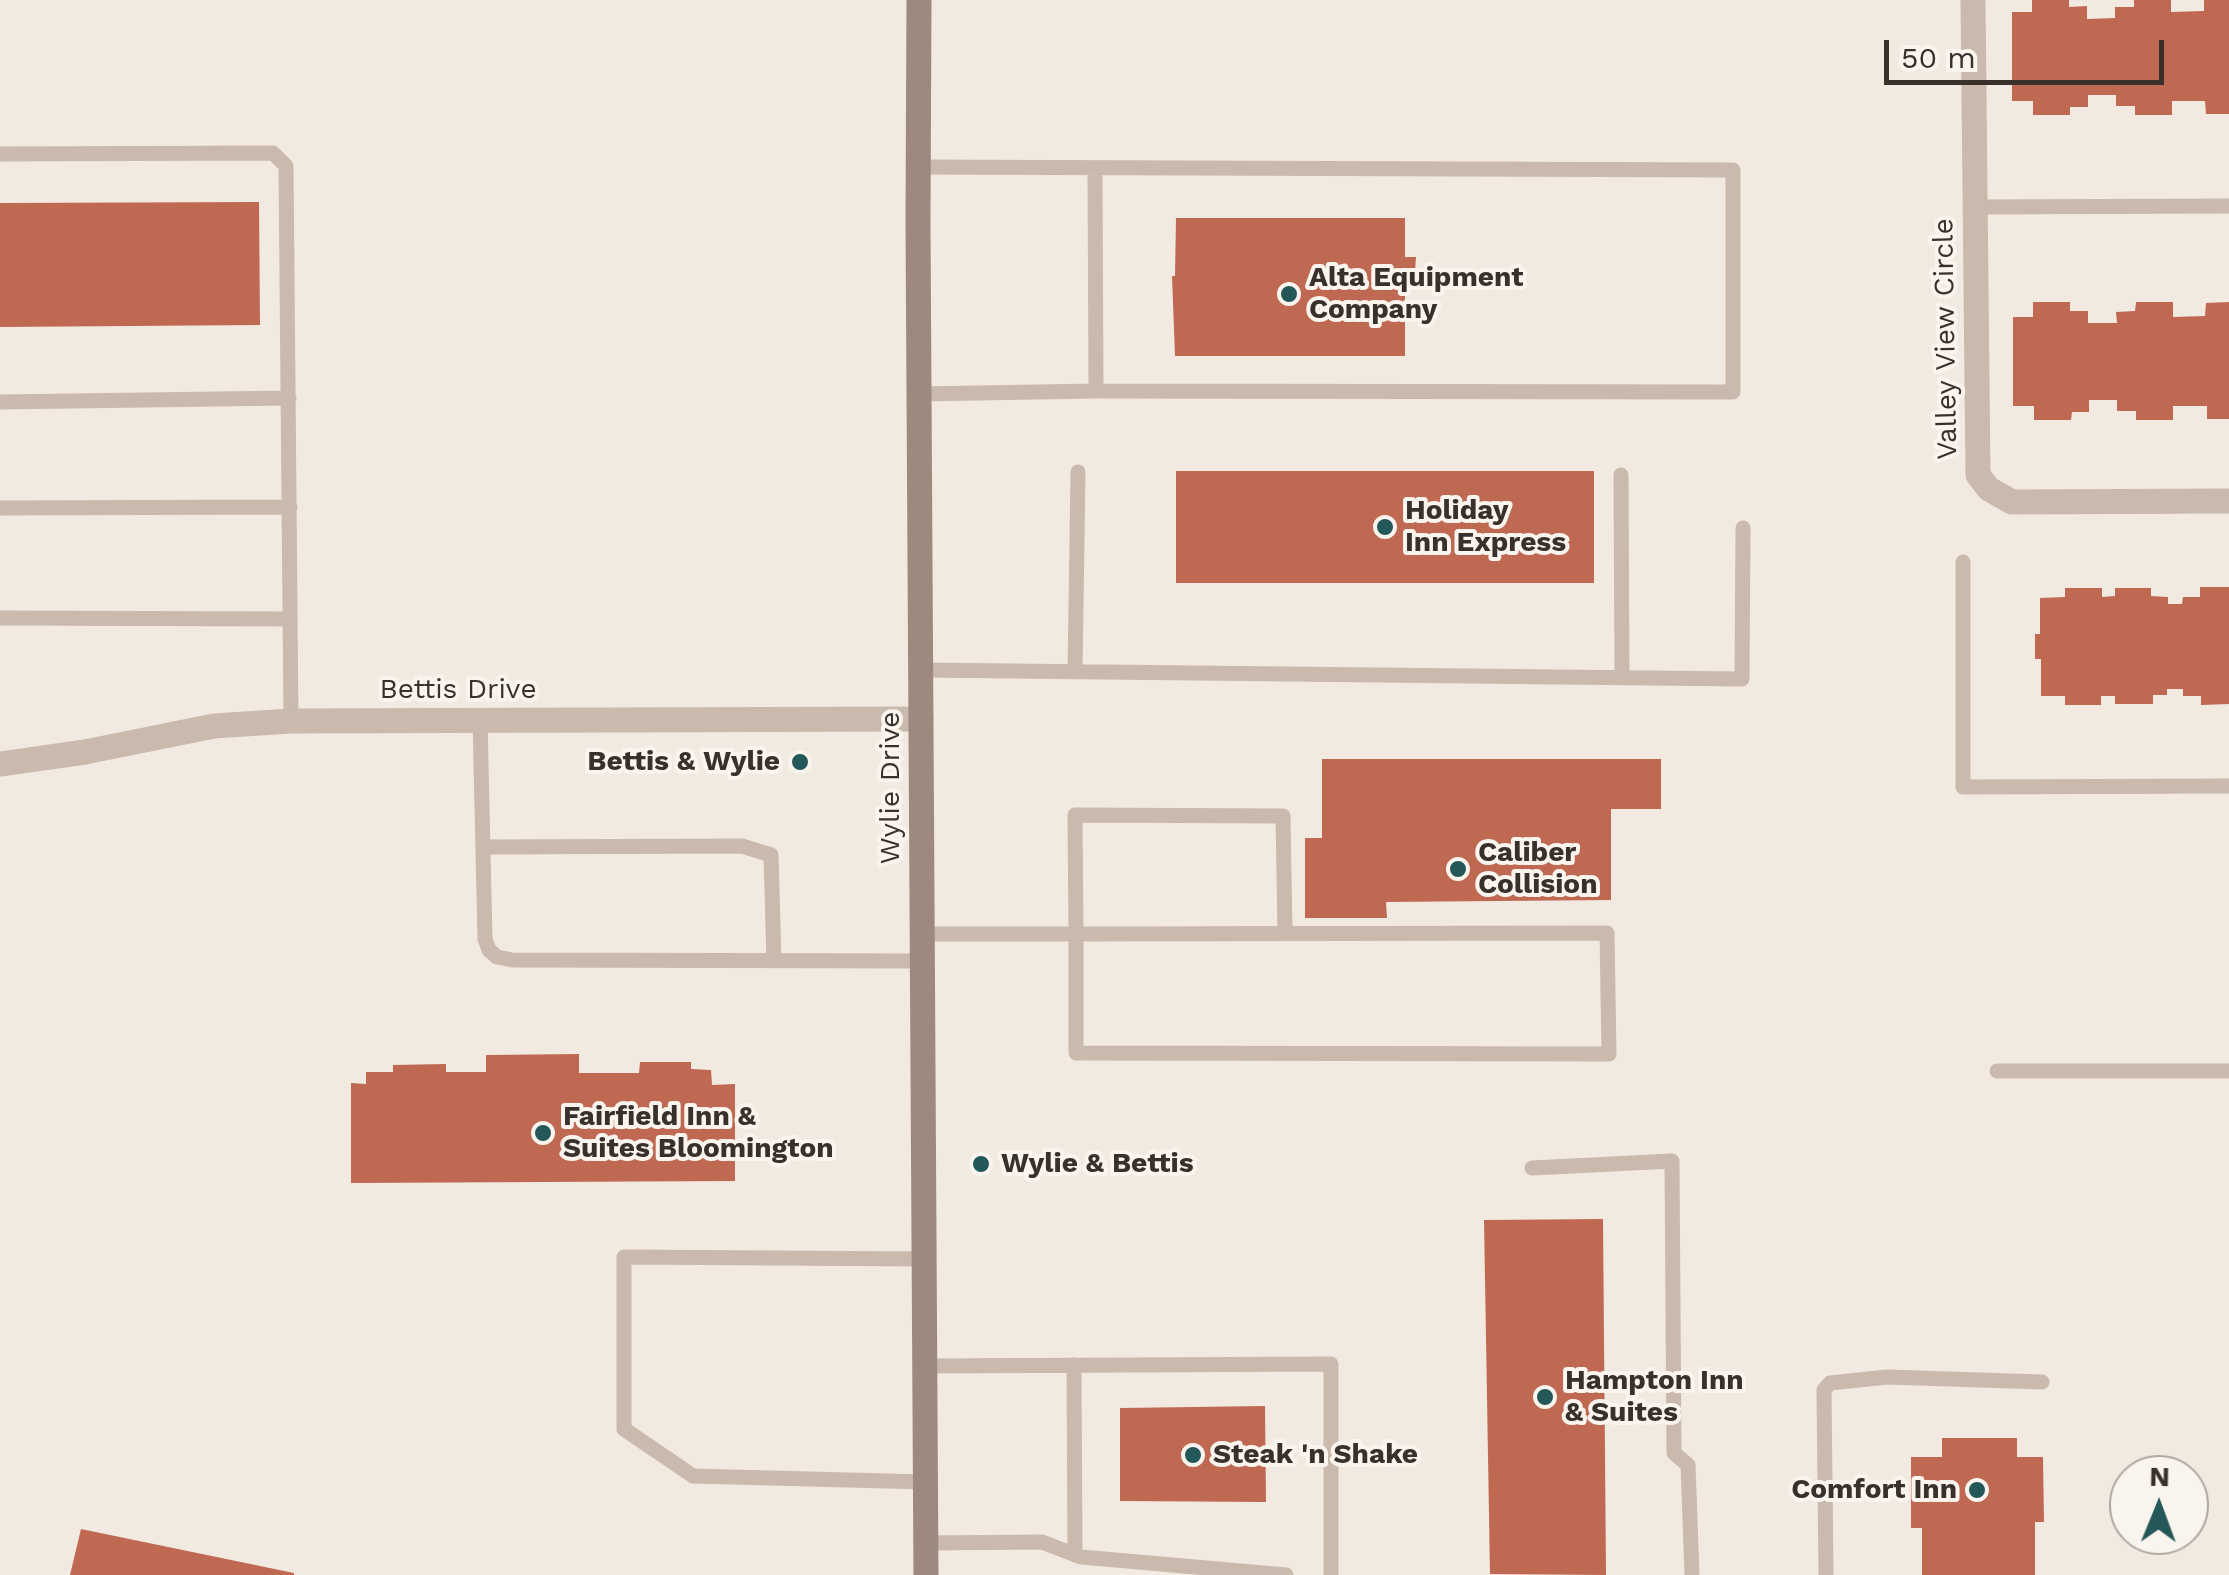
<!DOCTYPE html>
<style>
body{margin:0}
#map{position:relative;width:2229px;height:1575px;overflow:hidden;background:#f2eae1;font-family:"Work Sans",sans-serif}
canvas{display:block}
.north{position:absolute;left:2109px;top:1455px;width:100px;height:100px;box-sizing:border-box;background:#faf4ee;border:2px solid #ada5a0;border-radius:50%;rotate:1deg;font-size:28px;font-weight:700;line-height:40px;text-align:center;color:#392f2b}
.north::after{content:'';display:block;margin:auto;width:35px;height:45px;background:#235758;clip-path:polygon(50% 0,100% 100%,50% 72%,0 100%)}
.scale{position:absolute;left:1884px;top:40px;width:280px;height:45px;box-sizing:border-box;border:5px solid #392f2b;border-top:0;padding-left:12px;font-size:30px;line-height:35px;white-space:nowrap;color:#392f2b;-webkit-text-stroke:8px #faf4ee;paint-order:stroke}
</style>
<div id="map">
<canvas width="2229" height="1575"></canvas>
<div class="north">N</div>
<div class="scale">50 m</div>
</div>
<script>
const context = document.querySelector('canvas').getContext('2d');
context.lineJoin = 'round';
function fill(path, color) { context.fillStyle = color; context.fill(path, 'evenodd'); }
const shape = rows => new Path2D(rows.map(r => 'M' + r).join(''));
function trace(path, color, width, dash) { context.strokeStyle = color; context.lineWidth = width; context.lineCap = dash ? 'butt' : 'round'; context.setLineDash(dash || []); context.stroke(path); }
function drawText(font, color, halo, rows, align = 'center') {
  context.font = font + ' "Work Sans",sans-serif'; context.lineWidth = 8; context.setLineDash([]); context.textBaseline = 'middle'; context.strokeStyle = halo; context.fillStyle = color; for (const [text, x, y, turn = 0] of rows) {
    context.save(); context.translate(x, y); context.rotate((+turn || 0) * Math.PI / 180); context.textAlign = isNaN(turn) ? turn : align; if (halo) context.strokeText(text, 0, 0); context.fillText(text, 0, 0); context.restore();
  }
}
fill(shape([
 [2032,0,2069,0,2069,7,2087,6,2087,19,2115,18,2115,7,2134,7,2134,0,2171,0,2171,12,2204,11,2204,0,2229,0,2229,114,2206,114,2205,101,2172,101,2172,115,2135,115,2135,106,2116,106,2116,95,2088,95,2088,107,2070,107,2070,115,2033,115,2033,101,2012,101,2012,12,2032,12],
 [259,202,260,325,0,327,0,203],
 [1176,218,1405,218,1405,257,1416,257,1415,271,1405,271,1405,356,1175,356,1172,276,1175,276],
 [2033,302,2070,302,2070,311,2088,311,2088,323,2117,323,2116,312,2135,311,2136,302,2173,302,2173,317,2205,316,2206,303,2229,302,2229,419,2207,419,2207,406,2173,406,2173,420,2136,420,2136,411,2117,411,2117,400,2089,400,2089,412,2072,412,2071,420,2034,420,2034,406,2013,406,2013,317,2033,317],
 [1176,471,1594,471,1594,583,1176,583],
 [2200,587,2229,587,2229,704,2201,705,2201,696,2183,696,2183,689,2167,689,2167,695,2153,695,2153,704,2115,704,2115,696,2101,696,2101,705,2065,705,2065,696,2041,696,2041,659,2035,659,2035,634,2040,634,2040,598,2065,597,2065,588,2102,588,2102,597,2115,596,2115,588,2151,588,2151,596,2168,597,2168,604,2182,604,2183,597,2200,597],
 [1322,759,1661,759,1661,809,1611,809,1611,900,1386,902,1387,918,1305,918,1305,838,1322,838],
 [579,1054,579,1073,639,1073,640,1062,691,1062,691,1069,711,1070,712,1085,735,1084,735,1181,351,1183,351,1083,366,1084,366,1072,393,1072,393,1065,446,1064,446,1072,486,1072,486,1055],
 [1603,1219,1606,1575,1490,1574,1484,1220],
 [1265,1406,1266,1502,1120,1501,1120,1408],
 [1942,1438,2017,1438,2017,1457,2043,1457,2044,1522,2035,1522,2035,1575,1922,1575,1922,1528,1911,1528,1911,1457,1942,1457],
 [81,1529,294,1573,294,1575,70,1575]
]), '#bf6952');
trace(shape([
 [0,154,273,153,286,166,291,721],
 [918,167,1733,170,1733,392,1096,391,919,394],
 [1095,169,1096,391],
 [1974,207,2229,206],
 [0,402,289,398],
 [1621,475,1622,678],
 [0,508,290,507],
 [1963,562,1963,787,2229,786],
 [0,618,290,619],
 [921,670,1742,679,1743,528],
 [1075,672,1078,472],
 [480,719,485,939,489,950,497,957,512,960,922,961],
 [483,847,742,846,771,855,774,961],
 [922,934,1076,934,1607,933,1609,1054,1076,1053,1076,934,1075,815,1283,816,1285,933],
 [1997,1071,2229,1071],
 [1532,1168,1672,1161,1674,1453,1688,1465,1692,1575],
 [925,1259,624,1257,624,1429,693,1476,926,1482],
 [1074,1365,1075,1555],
 [925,1366,1331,1364,1331,1575],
 [926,1543,1042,1542,1081,1557,1286,1575],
 [1826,1575,1824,1390,1830,1383,1887,1377,2042,1382]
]), '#cab9ad', 15);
trace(shape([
 [1973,0,1978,475,1989,489,2012,502,2229,501],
 [0,764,85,752,214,726,291,721,921,719]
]), '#cab9ad', 25);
trace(shape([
 [919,0,918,222,926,1575]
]), '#9e897f', 25);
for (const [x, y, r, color] of [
 [1289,294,10,"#235758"],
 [1385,527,10,"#235758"],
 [800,762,10,"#235758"],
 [1458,869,10,"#235758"],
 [543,1133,10,"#235758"],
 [981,1164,10,"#235758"],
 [1545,1397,10,"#235758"],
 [1193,1455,10,"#235758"],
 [1977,1490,10,"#235758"]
]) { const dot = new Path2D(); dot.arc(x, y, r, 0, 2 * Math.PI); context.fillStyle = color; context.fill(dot); trace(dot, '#faf4ee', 4); }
drawText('bold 28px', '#392f2b', '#faf4ee', [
 ["Alta Equipment",1309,278],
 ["Company",1309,310],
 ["Holiday",1405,511],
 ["Inn Express",1405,543],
 ["Bettis & Wylie",780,762,"right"],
 ["Caliber",1478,853],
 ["Collision",1478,885],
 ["Fairfield Inn &",563,1117],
 ["Suites Bloomington",563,1149],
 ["Wylie & Bettis",1001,1164],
 ["Hampton Inn",1565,1381],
 ["& Suites",1565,1413],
 ["Steak 'n Shake",1213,1455],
 ["Comfort Inn",1957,1490,"right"]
], 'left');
drawText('28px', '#392f2b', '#faf4ee', [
 ["Valley View Circle",1946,339,-91],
 ["Bettis Drive",458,690],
 ["Wylie Drive",891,788,-90]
]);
</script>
